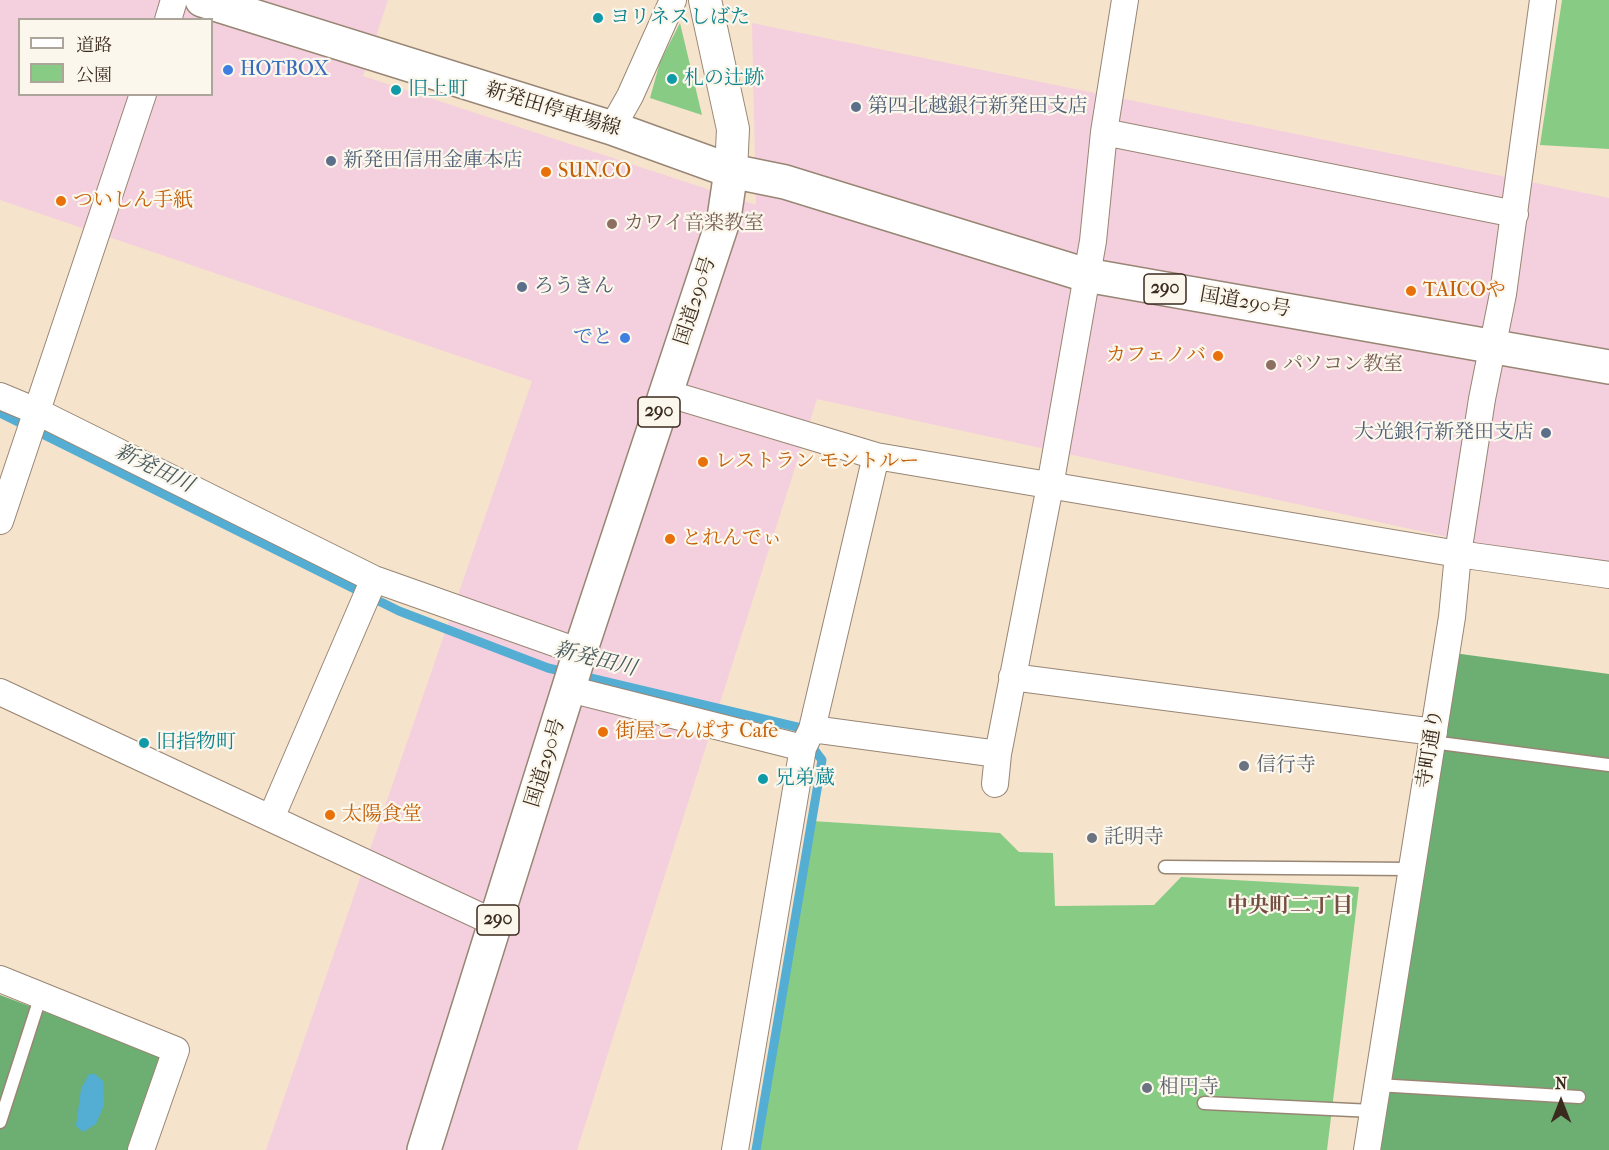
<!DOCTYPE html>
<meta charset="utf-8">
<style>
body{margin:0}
#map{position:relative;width:1609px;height:1150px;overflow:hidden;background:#f6e3cc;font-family:"IM FELL French Canon","Noto Serif JP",serif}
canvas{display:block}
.legend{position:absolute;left:18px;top:18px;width:195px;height:78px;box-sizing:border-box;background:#fbf7ec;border:2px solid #aea59a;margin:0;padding:8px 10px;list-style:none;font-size:18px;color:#3b2a1e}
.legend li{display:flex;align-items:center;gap:12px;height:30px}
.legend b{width:30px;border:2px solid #aea59a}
.north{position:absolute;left:1531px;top:1072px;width:60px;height:60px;-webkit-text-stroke:4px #fbf7ec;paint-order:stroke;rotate:0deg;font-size:16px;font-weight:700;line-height:24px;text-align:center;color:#3b2a1e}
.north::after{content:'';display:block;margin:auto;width:21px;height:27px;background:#3b2a1e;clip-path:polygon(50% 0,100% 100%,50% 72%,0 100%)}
</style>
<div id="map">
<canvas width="1609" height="1150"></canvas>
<ul class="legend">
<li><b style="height:8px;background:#fff"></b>道路</li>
<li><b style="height:16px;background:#87cb85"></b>公園</li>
</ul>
<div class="north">N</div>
</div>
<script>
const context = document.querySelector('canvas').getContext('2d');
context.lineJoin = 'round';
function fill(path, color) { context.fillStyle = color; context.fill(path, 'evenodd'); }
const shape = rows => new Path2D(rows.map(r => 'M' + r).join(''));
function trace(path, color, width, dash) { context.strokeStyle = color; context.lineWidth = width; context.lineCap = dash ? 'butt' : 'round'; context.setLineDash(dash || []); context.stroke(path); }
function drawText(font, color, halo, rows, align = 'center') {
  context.font = font + ' "IM FELL French Canon","Noto Serif JP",serif'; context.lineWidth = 4.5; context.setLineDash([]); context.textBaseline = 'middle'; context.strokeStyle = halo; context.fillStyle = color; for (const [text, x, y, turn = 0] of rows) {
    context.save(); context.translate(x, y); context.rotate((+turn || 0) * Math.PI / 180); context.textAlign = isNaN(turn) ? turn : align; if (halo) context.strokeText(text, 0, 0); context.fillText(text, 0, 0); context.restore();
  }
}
fill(shape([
 [0,0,388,0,363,76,756,205,752,23,1609,198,1609,564,1475,543,817,399,577,1150,266,1150,532,381,0,200],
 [20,20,212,20,212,94,20,94]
]), '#f4cfdd');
fill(shape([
 [1562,0,1609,0,1609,149,1540,145],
 [680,23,702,115,650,98,660,62],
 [812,821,1000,833,1019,852,1053,853,1055,906,1154,905,1181,877,1359,887,1327,1150,756,1150]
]), '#87cb85');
fill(shape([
 [1446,652,1609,674,1609,1150,1368,1150],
 [0,995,161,1055,129,1150,0,1150]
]), '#6daf72');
fill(shape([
 [89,1074,95,1074,103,1081,104,1105,96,1124,83,1132,76,1126,81,1089]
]), '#54add2');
trace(shape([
 [0,413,399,611,548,668,797,727,822,760,756,1150]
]), '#54add2', 9);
const service = shape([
 [1432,742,1609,765],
 [1165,867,1410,869],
 [1377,1085,1579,1097],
 [1204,1103,1373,1111],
 [0,1122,41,995]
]);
const minor = shape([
 [168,20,174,0],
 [612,128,630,96,673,0],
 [1104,132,1515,214],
 [666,393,876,456,1458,554,1609,575],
 [0,396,36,411,374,579,580,652],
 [0,521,143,94],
 [1012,677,1434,732],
 [569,689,803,748,735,1150],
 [0,692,497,924],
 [812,729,998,754],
 [803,748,812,729,876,456],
 [995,784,998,754,1050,486,1093,241,1104,132,1125,0],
 [271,818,374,579],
 [0,979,176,1050,141,1150],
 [1367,1150,1452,617,1458,554,1482,399,1503,294,1543,0]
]);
const tertiary = shape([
 [705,0,733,129,731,171]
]);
const primary = shape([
 [202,0,612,128,731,171]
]);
const trunk = shape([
 [424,1150,580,652,724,218,731,171,785,182,1086,275,1609,367]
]);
trace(service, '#988675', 15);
trace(minor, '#988675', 28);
trace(tertiary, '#988675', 34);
trace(primary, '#988675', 36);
trace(trunk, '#988675', 36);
trace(service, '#fff', 12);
trace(minor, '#fff', 26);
trace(tertiary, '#fff', 32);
trace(primary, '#fff', 33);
trace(trunk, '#fff', 33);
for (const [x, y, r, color] of [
 [598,18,6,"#0f9aa8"],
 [228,70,6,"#3f7fe0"],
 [672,79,6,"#0f9aa8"],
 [396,90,6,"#0f9aa8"],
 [856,107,6,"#5c6f8a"],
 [331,161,6,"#5c6f8a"],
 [546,172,6,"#e8710a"],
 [61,201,6,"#e8710a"],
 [612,224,6,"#8d6e63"],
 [522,287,6,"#5c6f8a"],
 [1411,291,6,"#e8710a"],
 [625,338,6,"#3f7fe0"],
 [1218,356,6,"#e8710a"],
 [1271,365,6,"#8d6e63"],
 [1546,433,6,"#5c6f8a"],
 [703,462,6,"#e8710a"],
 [670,539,6,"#e8710a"],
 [603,732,6,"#e8710a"],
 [144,743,6,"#0f9aa8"],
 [1244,766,6,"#6b7280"],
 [763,779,6,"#0f9aa8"],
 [330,815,6,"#e8710a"],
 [1092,838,6,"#6b7280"],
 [1147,1088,6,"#6b7280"]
]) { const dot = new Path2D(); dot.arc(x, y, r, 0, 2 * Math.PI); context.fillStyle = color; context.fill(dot); trace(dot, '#fbf7ec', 2); }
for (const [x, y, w] of [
 [1165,289,42],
 [659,412,42],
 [498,920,42]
]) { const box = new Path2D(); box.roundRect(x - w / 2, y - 15, w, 30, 4.5); context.fillStyle = '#fbf7ec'; context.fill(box); trace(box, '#3b2a1e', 1.5); }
drawText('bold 18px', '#3b2a1e', null, [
 ["290",1165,289],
 ["290",659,412],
 ["290",498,920]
]);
drawText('20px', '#0d838f', '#fbf7ec', [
 ["ヨリネスしばた",610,18],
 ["札の辻跡",684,79],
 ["旧上町",408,90],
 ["旧指物町",156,743],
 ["兄弟蔵",775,779]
], 'left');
drawText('20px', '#366cbe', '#fbf7ec', [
 ["HOTBOX",240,70],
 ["でと",613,338,"right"]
], 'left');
drawText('20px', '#4e5e75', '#fbf7ec', [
 ["第四北越銀行新発田支店",868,107],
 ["新発田信用金庫本店",343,161],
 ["ろうきん",534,287],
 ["大光銀行新発田支店",1534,433,"right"]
], 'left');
drawText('20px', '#3b2a1e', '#fbf7ec', [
 ["新発田停車場線",553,110,17],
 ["国道290号",696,301,-72],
 ["国道290号",1245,303,10],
 ["寺町通り",1431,749,-81],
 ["国道290号",546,763,-73]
]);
drawText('20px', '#c56008', '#fbf7ec', [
 ["SUN.CO",558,172],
 ["ついしん手紙",73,201],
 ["TAICOや",1423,291],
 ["カフェノバ",1206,356,"right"],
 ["レストラン モントルー",715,462],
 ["とれんでぃ",682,539],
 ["街屋こんぱす Cafe",615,732],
 ["太陽食堂",342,815]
], 'left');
drawText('20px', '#785e54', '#fbf7ec', [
 ["カワイ音楽教室",624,224],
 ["パソコン教室",1283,365]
], 'left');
drawText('20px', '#5b616d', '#fbf7ec', [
 ["信行寺",1256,766],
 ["託明寺",1104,838],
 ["相円寺",1159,1088]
], 'left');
drawText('italic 21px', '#44585d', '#fbf7ec', [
 ["新発田川",154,469,26],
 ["新発田川",595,660,14]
]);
drawText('bold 21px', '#744e41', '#fbf7ec', [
 ["中央町二丁目",1290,907]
]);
</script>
